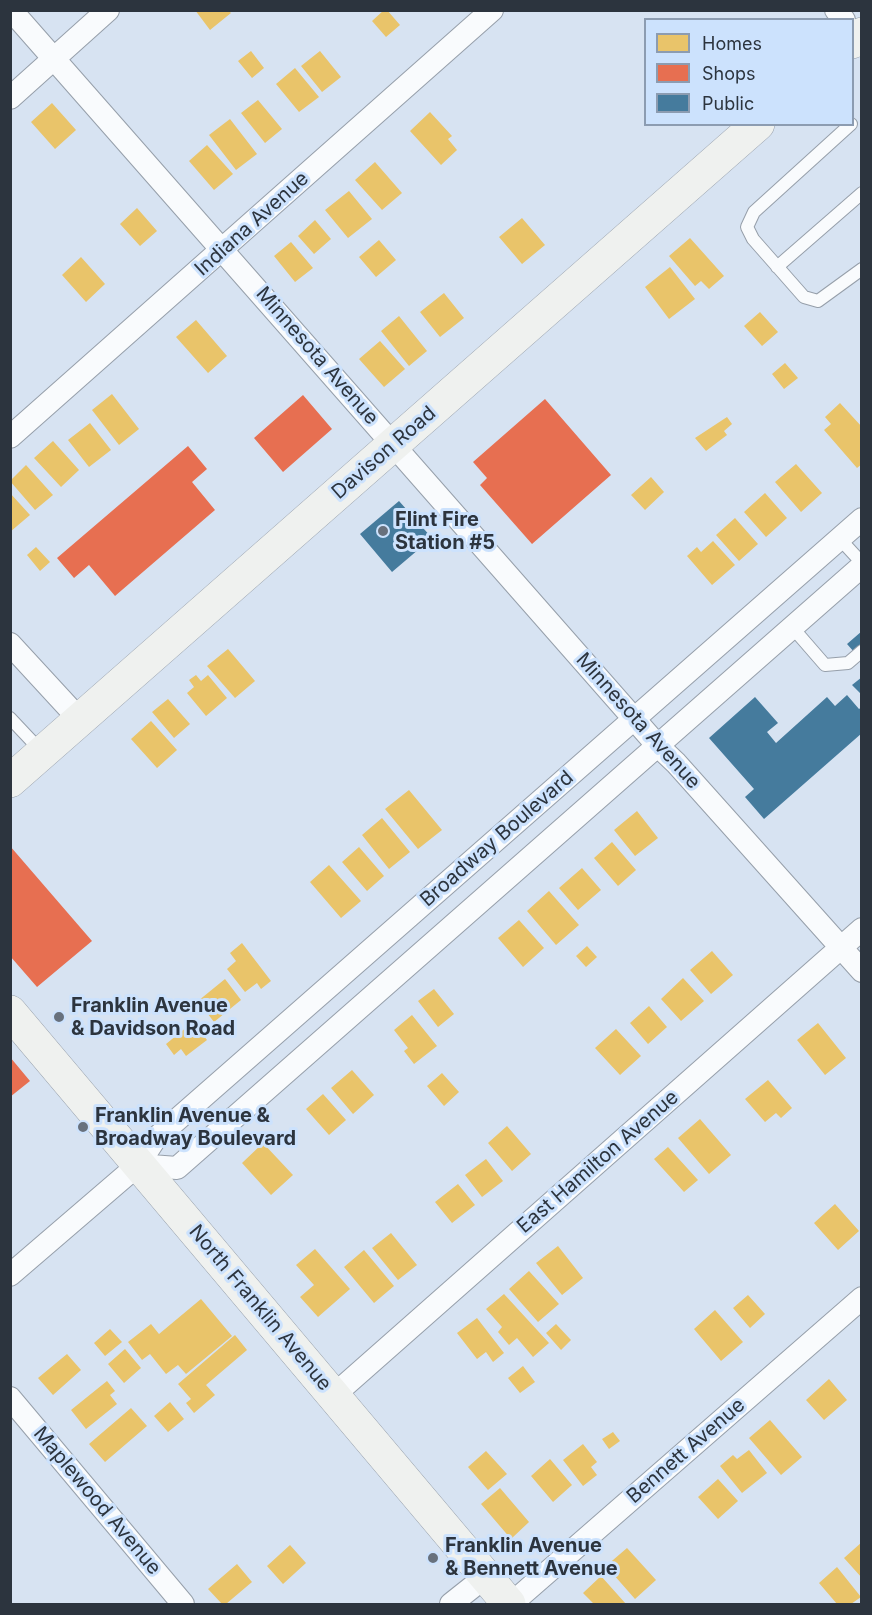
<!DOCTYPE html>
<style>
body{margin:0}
#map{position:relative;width:872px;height:1615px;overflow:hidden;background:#d7e3f2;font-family:Inter,sans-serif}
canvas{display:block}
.frame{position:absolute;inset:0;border:12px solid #2c343e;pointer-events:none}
.legend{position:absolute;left:644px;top:18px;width:210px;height:108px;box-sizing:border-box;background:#cce2fd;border:2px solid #8c9cb1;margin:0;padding:8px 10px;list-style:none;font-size:18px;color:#2c343e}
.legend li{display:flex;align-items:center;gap:12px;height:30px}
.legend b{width:30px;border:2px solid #8c9cb1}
</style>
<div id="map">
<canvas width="872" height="1615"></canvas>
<div class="frame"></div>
<ul class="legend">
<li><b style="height:16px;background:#e9c46a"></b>Homes</li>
<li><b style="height:16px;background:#e76f51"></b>Shops</li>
<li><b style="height:16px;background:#457b9d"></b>Public</li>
</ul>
</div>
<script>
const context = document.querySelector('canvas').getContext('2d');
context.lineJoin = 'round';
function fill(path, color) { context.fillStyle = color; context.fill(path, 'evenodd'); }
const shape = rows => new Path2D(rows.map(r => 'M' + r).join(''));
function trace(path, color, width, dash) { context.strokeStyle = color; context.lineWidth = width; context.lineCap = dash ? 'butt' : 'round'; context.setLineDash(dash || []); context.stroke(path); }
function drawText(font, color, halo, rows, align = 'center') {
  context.font = font + ' Inter,sans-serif'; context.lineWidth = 6; context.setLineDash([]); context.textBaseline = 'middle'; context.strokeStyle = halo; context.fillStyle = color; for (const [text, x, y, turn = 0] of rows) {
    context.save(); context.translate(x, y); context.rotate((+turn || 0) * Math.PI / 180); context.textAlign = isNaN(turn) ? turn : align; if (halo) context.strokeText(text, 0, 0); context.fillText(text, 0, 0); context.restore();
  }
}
fill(shape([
 [195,10,228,10,231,13,210,30],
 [384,10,387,10,400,25,386,37,372,21],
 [251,51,264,68,252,78,238,61],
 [320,51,341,77,322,92,301,66],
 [295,68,319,97,299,112,276,84],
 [258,100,282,129,265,143,241,113],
 [52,103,76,130,55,149,31,122],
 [430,112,452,136,448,139,457,150,441,165,410,131],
 [230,119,257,154,236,170,209,135],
 [207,145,233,174,214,190,189,161],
 [375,162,402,193,382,210,355,180],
 [349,191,372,219,348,238,325,210],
 [137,208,157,231,140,246,120,224],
 [522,218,545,245,522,264,499,237],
 [315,220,331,239,314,254,298,236],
 [690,238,724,276,709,289,701,281,695,286,669,256],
 [379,240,396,260,376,277,359,257],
 [291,242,313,268,295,282,274,256],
 [81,257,105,284,86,302,62,275],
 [670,267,695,299,669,319,645,287],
 [444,293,464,318,440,337,420,312],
 [760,312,778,332,762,346,744,326],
 [399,316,427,351,409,366,381,331],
 [196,320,227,356,208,373,176,337],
 [380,341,405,369,384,387,359,359],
 [785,363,798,378,784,389,772,374],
 [112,394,139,429,119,445,92,410],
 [840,403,862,427,862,464,857,468,824,430,831,424,825,417],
 [727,417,732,424,724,431,727,435,706,451,695,438],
 [90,423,111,450,89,467,68,440],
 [53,441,79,470,61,487,34,458],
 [796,464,822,493,801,512,775,482],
 [26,465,53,495,35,510,10,481],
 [651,477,664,492,645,510,631,495],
 [10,493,30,515,10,532],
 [765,493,787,518,766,537,744,512],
 [735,518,758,544,739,561,716,535],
 [713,541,735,565,712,585,687,556,697,547,701,552],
 [36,547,50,562,40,571,27,555],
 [228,649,255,681,235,698,207,666],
 [196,675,201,681,208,675,227,698,206,716,187,693,194,687,189,680],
 [168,699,190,724,174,738,152,712],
 [151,721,177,750,157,768,131,739],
 [409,790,442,830,418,849,385,809],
 [637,811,658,838,635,856,614,830],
 [382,818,410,852,389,869,362,835],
 [612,842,636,870,618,886,594,858],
 [359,847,384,876,367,891,342,862],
 [329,865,361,901,341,918,310,882],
 [582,868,601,890,578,910,559,888],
 [549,891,579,925,556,945,527,911],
 [519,920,544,948,523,967,498,938],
 [242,943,271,981,261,989,257,983,245,992,227,969,236,961,230,953],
 [587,946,597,957,586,967,576,956],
 [712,951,733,975,711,994,690,970],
 [683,978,704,1001,681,1021,661,999],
 [225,979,241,1000,214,1022,198,1001],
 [434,989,454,1014,438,1027,418,1001],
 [649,1006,667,1027,648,1044,630,1023],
 [412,1015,437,1046,414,1064,404,1051,408,1048,394,1030],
 [193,1022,207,1040,186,1056,181,1049,174,1055,166,1044],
 [818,1023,846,1058,825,1075,797,1040],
 [616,1029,641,1056,620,1075,595,1048],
 [352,1070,374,1095,353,1114,331,1088],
 [442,1073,459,1092,444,1106,427,1086],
 [768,1080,792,1108,781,1118,776,1113,765,1122,745,1099],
 [323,1094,346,1120,329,1135,306,1109],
 [700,1119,731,1155,709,1174,678,1138],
 [507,1126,531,1154,512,1171,488,1143],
 [263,1143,293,1175,271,1195,242,1163],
 [668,1147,698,1180,684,1192,654,1159],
 [486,1159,503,1181,482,1197,465,1175],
 [458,1184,475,1205,452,1223,435,1202],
 [835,1204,859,1231,838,1250,814,1223],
 [391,1233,417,1265,398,1280,372,1248],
 [558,1246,583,1278,562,1295,536,1263],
 [315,1249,350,1289,318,1317,300,1297,314,1285,296,1265],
 [364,1250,394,1286,374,1303,344,1267],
 [529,1271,559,1304,538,1322,509,1289],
 [504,1294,549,1343,533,1357,517,1338,509,1345,498,1332,502,1327,486,1309],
 [748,1295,765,1314,750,1328,733,1308],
 [201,1299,232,1336,186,1374,178,1365,166,1374,150,1354,142,1360,128,1342,151,1324,159,1334],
 [715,1310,743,1342,721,1361,694,1329],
 [477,1318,504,1353,493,1362,486,1352,477,1359,457,1333],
 [556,1324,571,1340,561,1350,546,1333],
 [110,1329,122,1342,105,1356,94,1343],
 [235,1335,247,1350,206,1385,215,1395,194,1413,186,1403,191,1399,178,1384],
 [125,1349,141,1368,124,1383,108,1364],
 [67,1354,81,1370,53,1395,38,1378],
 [523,1366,535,1382,520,1393,508,1378],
 [829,1379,847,1400,824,1420,806,1400],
 [107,1381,115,1391,110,1395,117,1404,86,1429,71,1410],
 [170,1402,184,1419,168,1432,154,1416],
 [131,1408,147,1426,105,1462,89,1444],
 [770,1420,802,1457,781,1475,749,1438],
 [613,1432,620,1441,609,1449,602,1439],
 [583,1444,597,1462,591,1467,597,1475,583,1486,563,1460],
 [749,1450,767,1473,742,1493,720,1466,733,1455,737,1459],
 [486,1451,507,1474,488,1490,468,1467],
 [550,1459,572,1485,553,1502,531,1476],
 [718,1479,738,1501,718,1519,698,1497],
 [500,1488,529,1522,511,1539,481,1504],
 [862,1542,862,1578,844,1558],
 [290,1545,306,1563,283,1584,267,1566],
 [627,1548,656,1580,635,1599,606,1566],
 [237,1564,252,1582,226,1604,222,1604,208,1589],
 [837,1567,861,1597,851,1604,837,1604,819,1583],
 [601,1576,626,1604,594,1604,583,1593]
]), '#e9c46a');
fill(shape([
 [303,395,332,429,283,472,254,438],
 [545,399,611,475,532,544,480,485,487,478,473,462],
 [188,446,207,469,192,482,215,510,115,596,89,565,74,578,57,558],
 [10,846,92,941,37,987,10,956],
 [10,1057,30,1081,10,1097]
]), '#e76f51');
fill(shape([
 [399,501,432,538,392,572,360,534],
 [862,631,862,661,847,644],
 [862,677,862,695,852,685],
 [847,695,859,709,862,707,862,733,764,819,745,797,754,789,709,738,755,697,778,723,767,732,776,743,827,697,835,706]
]), '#457b9d');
const lane = shape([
 [851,124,754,212,747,227,753,239,804,297,818,301,862,269],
 [777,267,862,193],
 [839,538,862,563],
 [792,627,825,665,848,663,862,651],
 [10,718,42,752]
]);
const street = shape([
 [11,10,657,745,676,763,862,971],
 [836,10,844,20],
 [10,98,108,10],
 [10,437,492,10],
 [10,644,80,720],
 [138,1165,177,1168,862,566],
 [10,1275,138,1165,155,1139,862,519],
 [334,1395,862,929],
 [10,1398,183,1604],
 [451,1604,485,1577],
 [511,1604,862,1298]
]);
const secondary = shape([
 [852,42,862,34],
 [10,781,758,124],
 [10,1012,509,1604]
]);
trace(lane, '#969faa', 14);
trace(street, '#969faa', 24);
trace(secondary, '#969faa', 34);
trace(lane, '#f9fbfd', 12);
trace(street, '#f9fbfd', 22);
trace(secondary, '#eff1ef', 33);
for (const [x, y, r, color] of [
 [383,531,6,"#68717d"],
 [59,1017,6,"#68717d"],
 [83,1127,6,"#68717d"],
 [433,1558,6,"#68717d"]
]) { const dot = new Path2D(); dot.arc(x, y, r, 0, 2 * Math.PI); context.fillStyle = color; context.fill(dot); trace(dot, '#cce2fd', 2); }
drawText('20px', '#2c343e', '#cce2fd', [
 ["Indiana Avenue",252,224,-42],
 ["Minnesota Avenue",317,356,49],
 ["Davison Road",384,453,-41],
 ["Minnesota Avenue",638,721,48],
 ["Broadway Boulevard",497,839,-41],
 ["East Hamilton Avenue",598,1162,-41],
 ["North Franklin Avenue",260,1308,50],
 ["Bennett Avenue",686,1451,-41],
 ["Maplewood Avenue",97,1501,50]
]);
drawText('bold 20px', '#2c343e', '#cce2fd', [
 ["Flint Fire",395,520],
 ["Station #5",395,543],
 ["Franklin Avenue",71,1006],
 ["& Davidson Road",71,1029],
 ["Franklin Avenue &",95,1116],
 ["Broadway Boulevard",95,1139],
 ["Franklin Avenue",445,1546],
 ["& Bennett Avenue",445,1569]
], 'left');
</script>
